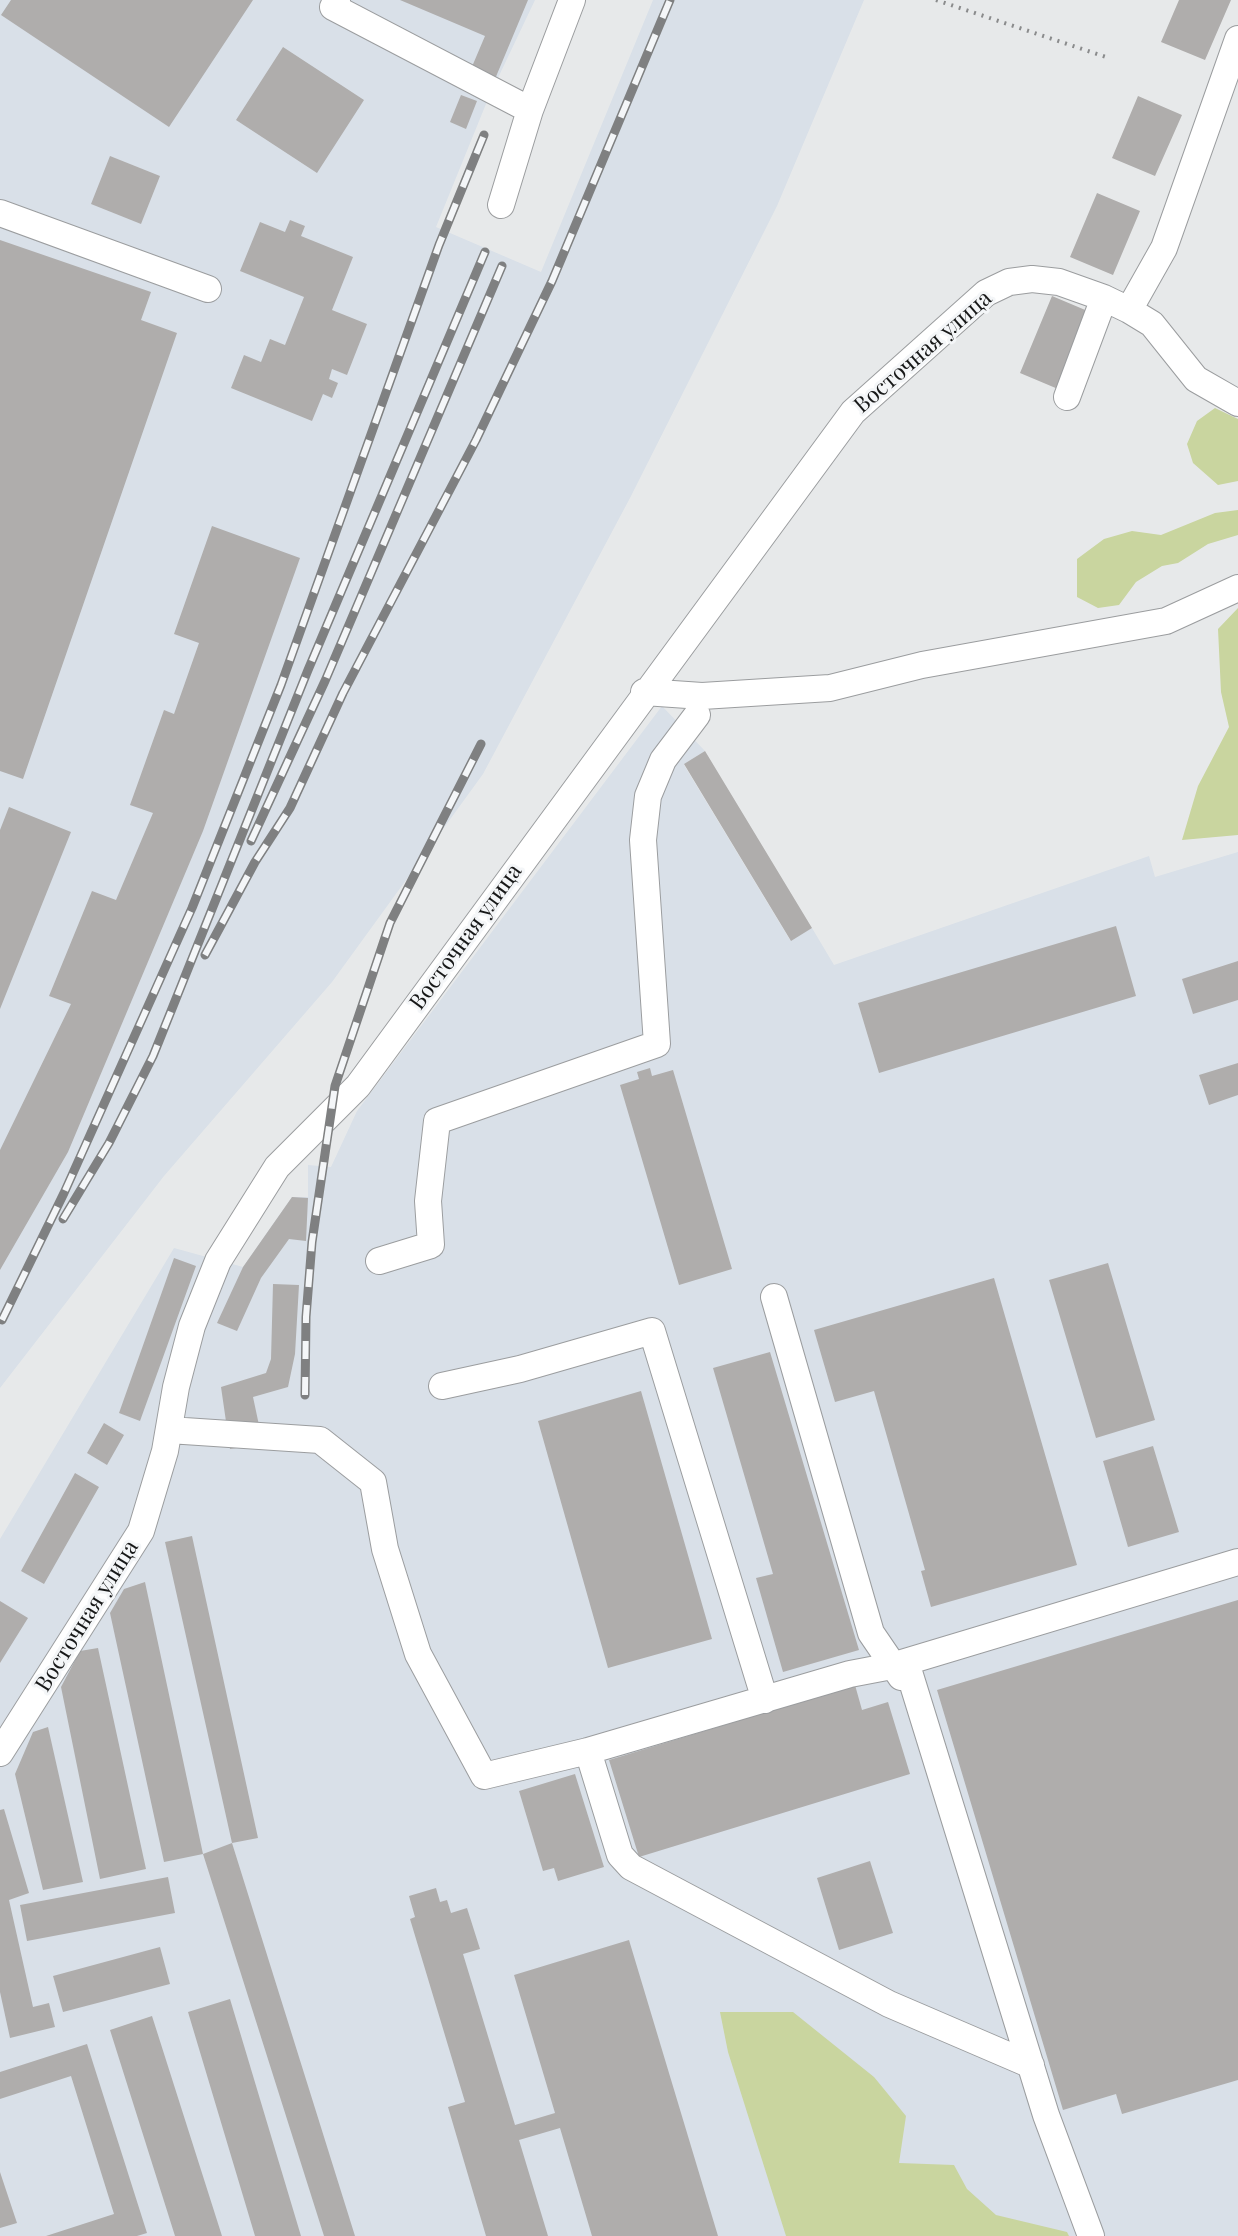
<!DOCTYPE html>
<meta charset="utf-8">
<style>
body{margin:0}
canvas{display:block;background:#e7e9ea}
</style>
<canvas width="1238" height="2236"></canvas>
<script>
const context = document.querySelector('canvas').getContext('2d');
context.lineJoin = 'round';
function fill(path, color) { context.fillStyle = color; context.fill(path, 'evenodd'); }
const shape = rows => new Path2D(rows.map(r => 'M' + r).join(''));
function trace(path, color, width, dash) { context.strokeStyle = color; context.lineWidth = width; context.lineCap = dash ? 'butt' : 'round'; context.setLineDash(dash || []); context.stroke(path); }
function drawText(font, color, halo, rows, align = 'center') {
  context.font = font + ' "Playfair Display",serif'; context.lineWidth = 6; context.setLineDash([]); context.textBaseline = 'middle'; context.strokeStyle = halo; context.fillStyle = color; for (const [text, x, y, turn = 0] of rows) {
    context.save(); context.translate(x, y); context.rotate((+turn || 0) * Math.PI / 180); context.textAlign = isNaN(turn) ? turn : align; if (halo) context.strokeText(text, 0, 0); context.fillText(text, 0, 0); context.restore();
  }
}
fill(shape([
 [0,0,535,0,488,99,436,227,541,272,653,0,864,0,777,206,630,498,483,774,332,982,164,1176,0,1388],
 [662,706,705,751,684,765,790,940,812,928,834,965,1149,856,1155,877,1238,852,1238,2236,0,2236,0,1539,174,1248,243,1267,292,1197,308,1197,308,1165,331,1167,357,1111]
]), '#d9e0e8');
fill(shape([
 [1215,408,1238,419,1238,481,1218,485,1193,463,1187,444,1197,421],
 [1238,510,1238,535,1208,544,1178,563,1162,566,1136,582,1119,605,1098,608,1077,597,1077,559,1104,539,1132,531,1161,535,1215,513],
 [1238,608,1238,835,1182,840,1198,786,1229,727,1221,692,1218,629],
 [720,2012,793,2012,874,2077,906,2116,899,2163,954,2165,967,2189,996,2215,1067,2232,1069,2236,786,2236,728,2052]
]), '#c9d59f');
fill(shape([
 [11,0,253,0,169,127,1,15],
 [400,0,528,0,495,79,471,69,485,36],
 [1179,0,1231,0,1205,60,1161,42],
 [283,47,364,100,317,173,236,120],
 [461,95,477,101,466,129,450,122],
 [1138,96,1182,115,1155,176,1112,158],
 [110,156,160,176,141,224,91,204],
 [1097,193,1140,211,1113,275,1070,257],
 [290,220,305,226,301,236,353,257,332,310,367,324,347,375,332,369,329,379,338,383,332,398,323,394,312,421,231,388,244,355,261,362,270,339,285,345,304,297,240,271,260,222,285,232],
 [0,240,151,292,141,320,177,333,23,779,0,771],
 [1052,296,1090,312,1058,389,1020,373],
 [212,526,300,558,203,831,68,1152,0,1270,0,1150,71,1004,49,996,92,891,116,900,153,813,130,805,164,710,174,714,199,643,174,634],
 [705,751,812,928,791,941,684,764],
 [9,807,71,832,0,1009,0,830],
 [1116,926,1136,996,879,1073,858,1003],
 [1238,961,1238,1000,1193,1014,1182,979],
 [1238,1063,1238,1095,1209,1105,1199,1075],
 [650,1068,652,1076,673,1070,732,1269,679,1285,620,1085,639,1079,637,1072],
 [292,1197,308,1198,306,1241,289,1239,261,1278,237,1331,217,1323,243,1267],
 [174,1258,196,1266,140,1421,119,1413],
 [1108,1263,1155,1420,1096,1438,1049,1280],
 [994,1278,1077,1565,931,1607,921,1571,925,1570,874,1391,835,1402,814,1330],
 [273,1284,299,1285,295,1354,288,1387,253,1397,263,1444,230,1449,221,1387,266,1373,271,1359],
 [770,1352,859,1650,783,1672,756,1578,773,1574,713,1368],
 [641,1391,712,1639,608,1668,538,1421],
 [104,1423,124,1435,107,1465,87,1453],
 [1153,1446,1179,1532,1128,1547,1103,1461],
 [75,1473,99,1487,44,1584,21,1571],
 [192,1536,258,1838,232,1843,355,2236,324,2236,203,1854,232,1843,165,1542],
 [145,1582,203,1854,164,1862,110,1613,124,1589],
 [1238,1600,1238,2080,1122,2114,1116,2094,1063,2110,937,1690],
 [0,1601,28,1618,0,1663],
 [98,1648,146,1869,100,1879,61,1687,80,1651],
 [855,1685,862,1710,888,1702,910,1774,639,1857,609,1760],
 [48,1727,83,1882,43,1890,15,1774,33,1732],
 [575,1774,604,1867,558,1881,554,1868,543,1871,519,1791],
 [4,1809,29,1893,9,1900,33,2007,49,2003,55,2027,10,2038,0,1992,0,1810],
 [870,1861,893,1933,839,1950,817,1878],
 [168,1877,175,1913,27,1941,20,1905],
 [436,1888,440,1902,447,1900,451,1913,467,1908,480,1949,463,1954,515,2125,555,2113,514,1975,629,1940,718,2236,592,2236,560,2128,519,2140,548,2236,486,2236,448,2107,465,2102,410,1919,415,1917,409,1896],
 [160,1947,170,1984,63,2012,53,1976],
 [230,1999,301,2236,255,2236,188,2012],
 [152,2016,222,2236,175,2236,110,2030],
 [87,2044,147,2233,137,2236,46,2236,114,2214,71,2076,0,2099,0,2072],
 [0,2172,17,2223,0,2228]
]), '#afadac');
const minor = shape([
 [337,0,333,7,530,110],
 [501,205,530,110,572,0],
 [0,213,208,289],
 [1129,310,1152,324,1196,379,1238,403],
 [1067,397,1104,298,1129,310,1164,248,1238,39],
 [644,692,702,696,830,688,922,665,1166,621,1238,588],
 [379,1261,431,1245,428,1201,437,1121,657,1044,643,840,648,796,663,760,697,715],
 [774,1297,871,1633,901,1677],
 [442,1386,520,1369,652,1331,765,1700],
 [169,1430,320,1440,373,1482,385,1549,418,1654,484,1776,588,1751],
 [906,1662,1046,2115,1091,2236],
 [0,1753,141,1531,165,1451,176,1387,192,1326,218,1261,277,1167,358,1086,853,412,986,293,1009,282,1032,279,1059,282,1104,298],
 [1031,2065,889,2004,631,1867,620,1855,588,1751,850,1674,892,1666,1238,1562]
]);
trace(minor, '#9b9d9f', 28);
trace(shape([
 [936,0,1106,57]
]), '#8a8b8c', 4, [2, 6]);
trace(minor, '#fff', 26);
const rail = shape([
 [251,841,325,681,502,266],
 [205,955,255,862,290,808,343,693,476,440,552,281,670,0],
 [63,1219,109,1143,153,1056,308,670,485,252],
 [2,1320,64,1193,192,908,281,685,439,245,484,135],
 [305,1395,306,1317,312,1242,335,1086,390,923,481,744]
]);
trace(rail, '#7f8081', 9);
trace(rail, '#f4f6f8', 6, [18]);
drawText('22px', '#171818', '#f4f6f8', [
 ["Восточная улица",923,352,-41],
 ["Восточная улица",466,937,-54],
 ["Восточная улица",87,1616,-58]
]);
</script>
